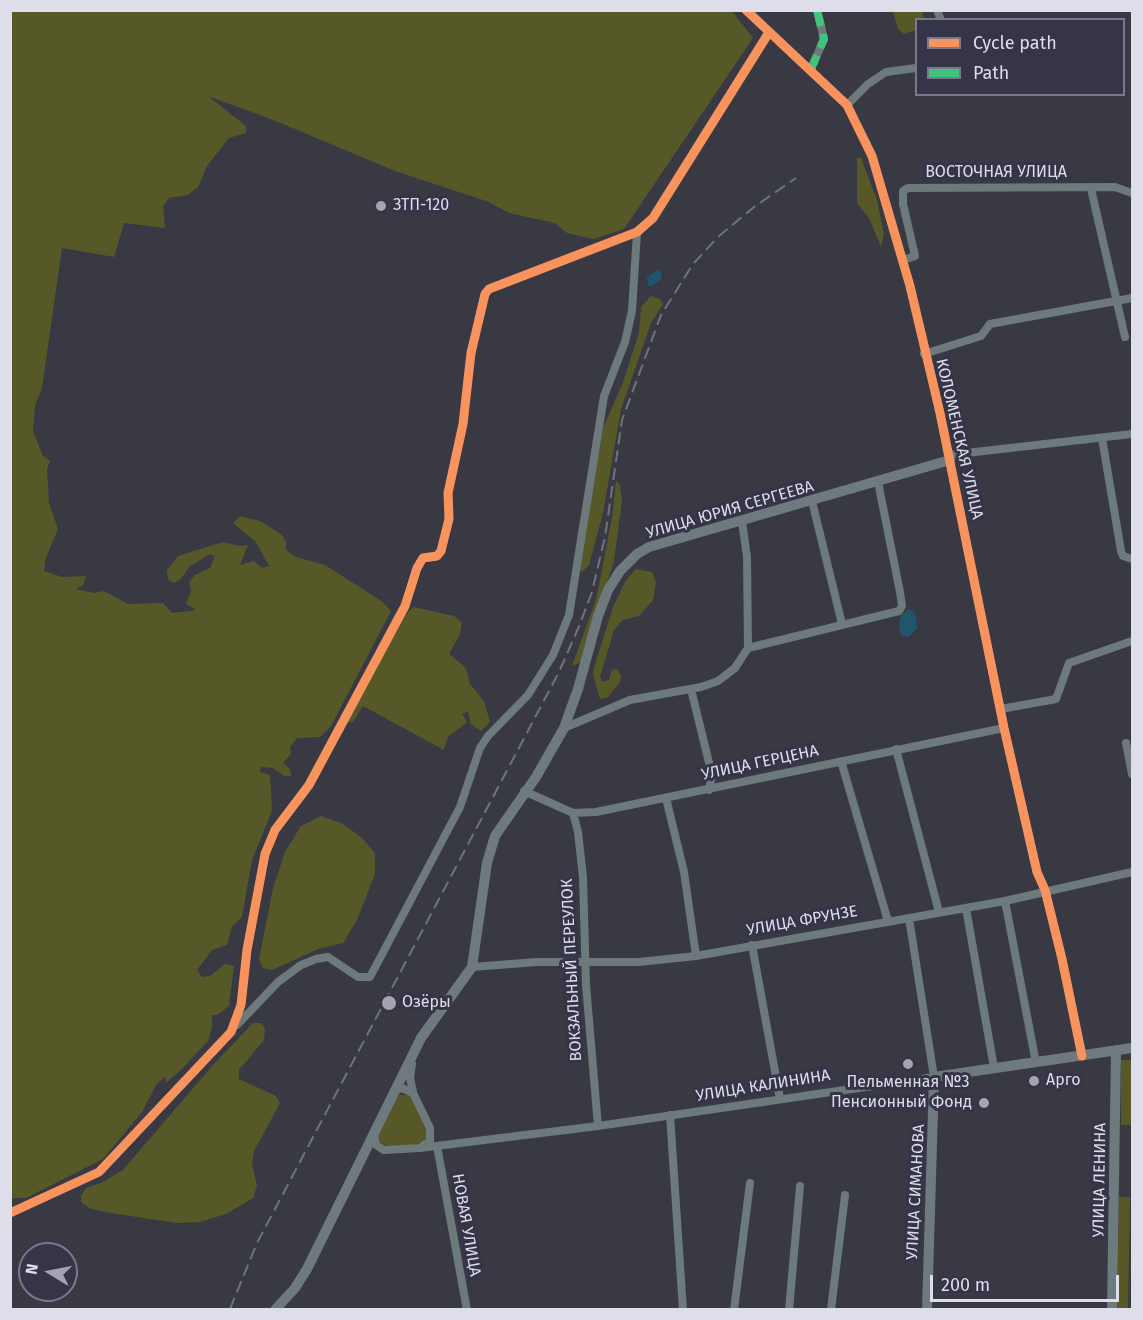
<!DOCTYPE html>
<meta charset="utf-8">
<style>
body{margin:0}
#map{position:relative;width:1143px;height:1320px;overflow:hidden;background:#393944;font-family:"Fira Sans",sans-serif}
canvas{display:block}
.frame{position:absolute;inset:0;border:12px solid #dedeeb;pointer-events:none}
.legend{position:absolute;left:915px;top:18px;width:210px;height:78px;box-sizing:border-box;background:#353448;border:2px solid #797889;margin:0;padding:8px 10px;list-style:none;font-size:18px;color:#dedeeb}
.legend li{display:flex;align-items:center;gap:12px;height:30px}
.legend b{width:30px;border:2px solid #797889}
.north{position:absolute;left:18px;top:1242px;width:60px;height:60px;box-sizing:border-box;background:#353448;border:2px solid #797889;border-radius:50%;rotate:280deg;font-size:16px;font-weight:700;line-height:24px;text-align:center;color:#dedeeb}
.north::after{content:'';display:block;margin:auto;width:21px;height:27px;background:#a4a4b1;clip-path:polygon(50% 0,100% 100%,50% 72%,0 100%)}
.scale{position:absolute;left:930px;top:1275px;width:189px;height:27px;box-sizing:border-box;border:3px solid #dedeeb;border-top:0;padding-left:8px;font-size:18px;line-height:21px;white-space:nowrap;color:#dedeeb;-webkit-text-stroke:4px #353448;paint-order:stroke}
</style>
<div id="map">
<canvas width="1143" height="1320"></canvas>
<div class="frame"></div>
<ul class="legend">
<li><b style="height:8px;background:#f8935d"></b>Cycle path</li>
<li><b style="height:8px;background:#40c37c"></b>Path</li>
</ul>
<div class="north">N</div>
<div class="scale">200 m</div>
</div>
<script>
const context = document.querySelector('canvas').getContext('2d');
context.lineJoin = 'round';
function fill(path, color) { context.fillStyle = color; context.fill(path, 'evenodd'); }
const shape = rows => new Path2D(rows.map(r => 'M' + r).join(''));
function trace(path, color, width, dash) { context.strokeStyle = color; context.lineWidth = width; context.lineCap = dash ? 'butt' : 'round'; context.setLineDash(dash || []); context.stroke(path); }
function drawText(font, color, halo, rows, align = 'center') {
  context.font = font + ' "Fira Sans",sans-serif'; context.lineWidth = 6; context.setLineDash([]); context.textBaseline = 'middle'; context.strokeStyle = halo; context.fillStyle = color; for (const [text, x, y, turn = 0] of rows) {
    context.save(); context.translate(x, y); context.rotate((+turn || 0) * Math.PI / 180); context.textAlign = isNaN(turn) ? turn : align; if (halo) context.strokeText(text, 0, 0); context.fillText(text, 0, 0); context.restore();
  }
}
fill(shape([
 [732,11,753,38,624,229,594,239,567,233,555,223,509,213,489,202,395,171,276,121,208,96,246,126,246,133,229,138,207,166,198,187,188,195,169,198,163,206,165,228,124,223,114,257,62,248,42,388,35,405,33,431,43,456,50,461,47,469,49,503,58,529,45,560,44,571,62,577,86,576,83,585,76,589,94,593,104,591,128,604,163,603,172,613,192,611,195,609,186,604,191,591,189,582,195,575,210,568,215,556,210,554,189,567,181,579,174,583,168,580,167,570,178,556,223,542,240,546,248,545,240,565,254,561,262,568,269,566,256,542,233,523,240,516,260,521,281,534,286,542,286,550,296,557,325,565,383,602,391,611,331,726,320,737,297,738,290,747,291,754,283,763,290,769,291,776,284,776,273,768,261,767,260,772,270,775,272,811,252,860,242,917,232,927,227,945,212,950,197,970,202,977,210,976,225,964,234,966,229,1006,217,1015,212,1015,212,1027,208,1041,179,1072,166,1083,165,1076,156,1085,142,1112,103,1159,26,1198,11,1198,11,11],
 [893,11,922,11,924,19,916,20,916,30,904,34,898,29],
 [857,158,861,158,877,200,884,234,881,247,870,220,857,203],
 [651,296,660,299,663,304,651,323,621,409,603,513,589,565,582,572,579,569,603,428,622,385,639,333,641,307],
 [616,481,620,485,622,501,614,561,581,662,572,666,596,600,612,518],
 [636,569,652,572,656,582,653,600,639,616,623,620,614,630,600,677,602,682,609,680,612,670,617,669,621,676,620,682,607,698,600,699,593,675,594,668,613,607,626,580],
 [413,607,454,616,462,622,460,634,449,654,466,668,470,684,484,701,490,722,481,731,471,724,468,711,462,714,467,722,448,737,444,750,363,706,353,722,344,723,405,616],
 [321,816,343,824,362,838,375,853,375,874,357,920,343,943,318,949,272,970,263,968,259,959,273,888,285,852,301,826],
 [253,1023,261,1023,265,1028,264,1040,239,1070,239,1079,276,1096,280,1103,254,1151,252,1163,257,1186,253,1198,226,1214,200,1222,177,1223,111,1213,91,1209,81,1202,81,1196,86,1188,103,1182,123,1170,213,1065],
 [1121,1060,1132,1060,1132,1125,1121,1125],
 [398,1095,408,1095,412,1098,426,1127,427,1138,423,1143,393,1148,379,1142,378,1132],
 [1119,1197,1130,1197,1128,1309,1117,1310]
]), '#565927');
fill(shape([
 [657,270,662,273,661,279,652,286,648,286,647,277],
 [908,609,913,611,916,616,917,629,908,637,901,635,899,626,901,616]
]), '#20556b');
trace(shape([
 [746,10,847,105,872,156,910,286,940,413,1004,728,1037,872,1045,890,1062,959,1082,1056],
 [937,10,941,20],
 [811,69,824,39,817,10],
 [847,105,868,84,886,72,916,68],
 [1091,189,1125,337],
 [903,260,915,256,903,204,903,191,908,188,1115,187,1132,193],
 [924,354,981,336,990,324,1132,298],
 [1102,438,1121,551,1123,556,1132,559],
 [949,455,1132,434],
 [812,501,842,624],
 [742,521,747,557,748,648],
 [691,689,712,775,709,790],
 [1001,709,1056,699,1069,663,1132,641],
 [564,728,630,700,701,687,718,681,735,668,748,648,899,611,902,606,900,592,878,482],
 [1126,743,1132,774],
 [896,749,939,912],
 [841,761,888,921],
 [524,791,573,813,596,812,1004,728],
 [666,798,684,872,696,956],
 [573,813,578,832,583,877,586,985,598,1126],
 [1005,901,1036,1063],
 [966,908,994,1068],
 [752,945,780,1099],
 [472,967,537,962,639,962,696,956,1005,901,1132,872],
 [237,1025,278,982,301,965,316,959,328,957,358,977,370,977,460,807,480,748,488,736,528,695,553,655,569,615,604,396,625,342,632,311,637,232],
 [412,1064,410,1078,413,1092],
 [670,1115,683,1310],
 [374,1133,376,1145,384,1150,420,1148,430,1141,430,1128,413,1093,402,1088,394,1091],
 [437,1146,467,1310],
 [420,1148,598,1126,934,1077,909,918],
 [10,1213,99,1172,231,1032,241,1005,247,950,265,854,275,830,309,785,405,606,417,568,423,558,437,556,441,551,449,519,448,493,463,424,471,353,485,294,489,289,637,232,653,218,768,34],
 [734,1310,750,1183],
 [789,1310,800,1186],
 [831,1310,845,1195]
]), '#6e797b', 8);
trace(shape([
 [275,1310,295,1288,307,1269,421,1038,472,967,487,863,495,836,536,777,564,728,578,689,598,616,608,590,620,571,637,554,649,547,950,460],
 [927,1310,934,1077,1132,1048],
 [1112,1310,1116,1050]
]), '#6f7a7f', 10);
trace(shape([
 [230,1309,257,1243,493,797,559,672,580,624,592,592,605,537,622,420,661,315,693,264,719,236,754,207,796,178]
]), '#6f7479', 2, [12, 6]);
trace(shape([
 [811,69,824,39,817,10]
]), '#40c37c', 8, [15, 8]);
trace(shape([
 [746,10,847,105,872,156,910,286,940,413,1004,728,1037,872,1045,890,1062,959,1082,1056],
 [10,1213,99,1172,231,1032,241,1005,247,950,265,854,275,830,309,785,405,606,417,568,423,558,437,556,441,551,449,519,448,493,463,424,471,353,485,294,489,289,637,232,653,218,768,34]
]), '#f8935d', 9);
for (const [x, y, r, color] of [
 [381,206,6,"#a4a4b1"],
 [389,1003,8,"#a4a4b1"],
 [908,1064,6,"#a4a4b1"],
 [1034,1081,6,"#a4a4b1"],
 [984,1103,6,"#a4a4b1"]
]) { const dot = new Path2D(); dot.arc(x, y, r, 0, 2 * Math.PI); context.fillStyle = color; context.fill(dot); trace(dot, '#353448', 2); }
drawText('16px', '#dedeeb', '#353448', [
 ["ВОСТОЧНАЯ УЛИЦА",996,173],
 ["КОЛОМЕНСКАЯ УЛИЦА",959,439,77],
 ["УЛИЦА ЮРИЯ СЕРГЕЕВА",730,510,-16],
 ["УЛИЦА ГЕРЦЕНА",760,763,-12],
 ["УЛИЦА ФРУНЗЕ",802,921,-10],
 ["ВОКЗАЛЬНЫЙ ПЕРЕУЛОК",572,970,-93],
 ["УЛИЦА КАЛИНИНА",763,1086,-9],
 ["УЛИЦА ЛЕНИНА",1100,1180,-89],
 ["УЛИЦА СИМАНОВА",916,1192,-87],
 ["НОВАЯ УЛИЦА",466,1225,80]
]);
drawText('16px', '#dedeeb', '#353448', [
 ["ЗТП-120",393,206],
 ["Озёры",402,1003],
 ["Арго",1046,1081],
 ["Пельменная №3",908,1083,"center"],
 ["Пенсионный Фонд",972,1103,"right"]
], 'left');
</script>
